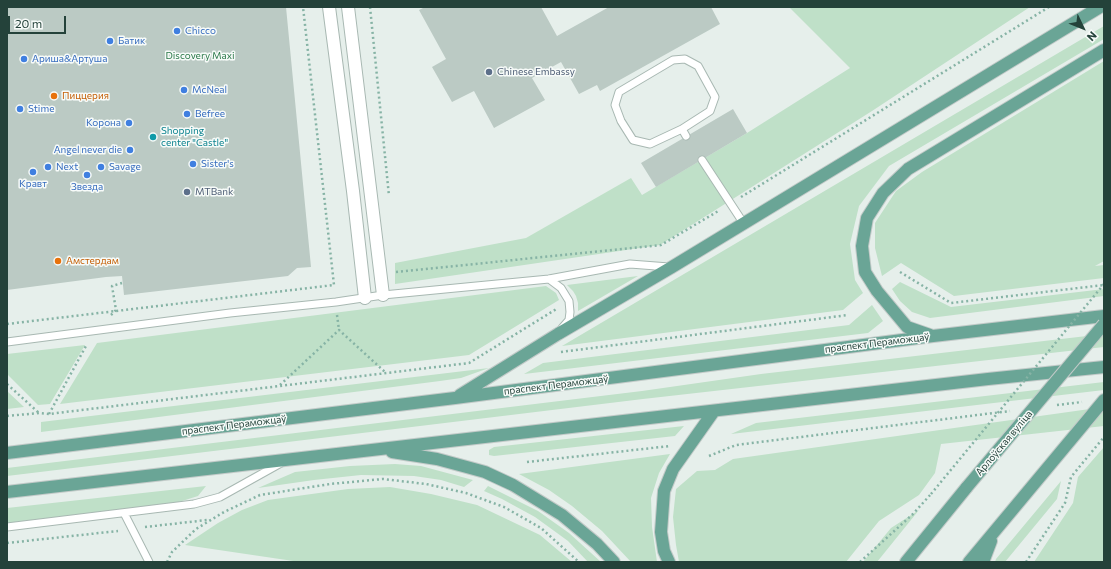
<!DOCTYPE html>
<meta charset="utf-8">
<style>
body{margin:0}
#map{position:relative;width:1111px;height:569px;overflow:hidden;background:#e6efeb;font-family:Commissioner,sans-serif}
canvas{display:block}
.frame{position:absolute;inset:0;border:8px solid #24423a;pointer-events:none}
.north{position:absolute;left:1063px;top:8px;width:40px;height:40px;-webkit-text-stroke:3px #f7fbf9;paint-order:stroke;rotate:133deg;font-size:11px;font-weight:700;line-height:16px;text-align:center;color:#24423a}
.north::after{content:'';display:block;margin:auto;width:14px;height:18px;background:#24423a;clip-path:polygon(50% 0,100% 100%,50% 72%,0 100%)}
.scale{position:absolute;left:8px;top:16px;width:58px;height:18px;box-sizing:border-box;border:2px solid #24423a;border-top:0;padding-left:5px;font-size:12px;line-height:14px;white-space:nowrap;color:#24423a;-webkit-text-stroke:3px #f7fbf9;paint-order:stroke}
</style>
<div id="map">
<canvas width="1111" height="569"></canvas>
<div class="frame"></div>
<div class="north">N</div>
<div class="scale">20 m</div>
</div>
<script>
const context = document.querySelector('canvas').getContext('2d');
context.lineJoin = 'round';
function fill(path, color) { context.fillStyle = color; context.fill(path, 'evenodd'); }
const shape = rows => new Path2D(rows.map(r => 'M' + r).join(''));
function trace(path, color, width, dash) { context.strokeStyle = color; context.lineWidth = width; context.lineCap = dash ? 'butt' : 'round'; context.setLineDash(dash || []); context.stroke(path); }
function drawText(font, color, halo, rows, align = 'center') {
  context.font = font + ' Commissioner,sans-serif'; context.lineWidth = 3; context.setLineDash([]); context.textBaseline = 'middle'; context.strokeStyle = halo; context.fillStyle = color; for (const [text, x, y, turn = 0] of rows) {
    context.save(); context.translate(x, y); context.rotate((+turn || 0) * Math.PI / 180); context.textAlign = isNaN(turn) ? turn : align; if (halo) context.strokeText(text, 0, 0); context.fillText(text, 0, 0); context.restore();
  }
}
fill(shape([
 [789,7,1030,7,872,111,660,245,395,284,395,263,526,238,631,178,642,195,747,133,850,68],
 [1104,26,1104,39,889,166,859,206,850,244,855,280,863,293,843,310,562,346],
 [1104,61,1104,261,1095,266,1104,265,1104,278,954,296,901,263,882,276,875,248,875,223,896,191,922,172],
 [638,276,578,311,578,303,576,296,573,291,567,285],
 [900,282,951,307,1104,289,1104,296,930,318,912,312,900,301,892,289],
 [546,286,556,293,559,300,469,355,60,404,97,343],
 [872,305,883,321,868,333,524,374,543,363,849,325],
 [1104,334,1104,347,643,399,7,476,7,468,642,391,761,374],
 [85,345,50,404,38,405,7,374,7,354],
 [489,368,461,378,440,381,41,432,41,422],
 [1104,382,1104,390,731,434,756,423],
 [7,391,24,407,7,409],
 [1104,407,1104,426,941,444,935,473,919,495,879,521,846,562,679,562,676,545,673,517,676,489,697,471,715,470,733,459],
 [684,426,675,436,494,456,489,455,489,450,494,447],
 [1104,447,1104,562,1034,562,1073,503,1078,477],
 [670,454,659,473,651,498,652,527,657,562,631,562,602,531,572,506,549,490,519,474],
 [395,464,421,466,473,480,464,487,441,480,414,476,361,475,314,480,258,488,295,472,350,466],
 [1061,481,1057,499,1005,562,995,562,996,559],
 [206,486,198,496,179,502,7,523,7,508],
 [488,486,538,511,569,533,601,562,588,562,568,541,535,517,502,499,484,491],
 [390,487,431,494,477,505,540,535,572,562,300,562,185,545,218,523,242,510,268,500,348,489],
 [919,510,877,562,863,562,891,528]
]), '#bfe0c8');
fill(shape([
 [7,7,286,7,311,267,297,268,288,276,124,295,122,276,106,277,7,290],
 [425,7,541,7,557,36,609,7,711,7,720,24,600,91,597,85,579,94,561,62,532,78,545,100,494,128,474,91,452,102,432,67,446,59,419,10],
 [733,109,747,133,656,187,641,163]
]), '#bbcac4');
const service = shape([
 [682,129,650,144,633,140,621,121,615,105,619,92,673,60,685,59,698,66,715,97,710,111,682,129,686,136],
 [702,160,744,224],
 [549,279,561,288,569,301,570,312,569,320,562,328],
 [7,342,230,313,336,302,383,295,549,279,630,264,669,267],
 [124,513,149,562],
 [7,527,194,504,220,497,281,463]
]);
const minor = shape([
 [329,7,353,191,365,298],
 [348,7,383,295]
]);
const primary = shape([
 [930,335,907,327,877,291,865,272,862,246,867,218,883,193,908,169,1104,50],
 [460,395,558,334,672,267,1100,7],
 [392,452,437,459,463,466,485,472,513,485,562,515,597,544,614,562],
 [7,453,455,398,933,336,1104,316],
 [7,492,988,379,1104,367],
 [669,562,664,551,661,532,664,491,673,469,714,411],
 [906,562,967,487],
 [969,562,1104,400],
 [983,562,991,541]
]);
trace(service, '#a8b8b2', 9);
trace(minor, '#a8b8b2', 14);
trace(primary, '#c2cac8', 14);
trace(shape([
 [370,7,389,196],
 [741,197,1049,7],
 [396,272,661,245,720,210],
 [900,272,951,303,1104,285],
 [111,315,116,310,112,286,122,283],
 [337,315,339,330],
 [7,324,334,285,303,7],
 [561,352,848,315],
 [7,384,39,413],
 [280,385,339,330,385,372],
 [1057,405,1082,402],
 [49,414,87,344],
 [7,416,39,413,49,414,469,363,558,308],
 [709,456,736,445,1010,411],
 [527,462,670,446],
 [145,527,207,520],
 [7,543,118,531],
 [167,562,172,552,196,529,224,512,260,495,330,484,383,479,426,484,466,493,504,507,541,528,579,562],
 [860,562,913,514,931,494],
 [1026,562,1065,503,1071,477,1104,437]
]), '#86b3a5', 2.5, [2, 3]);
trace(service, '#fff', 7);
trace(minor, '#fff', 12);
trace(primary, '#6aa596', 12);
const primaryBridge = shape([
 [967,487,1104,324]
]);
trace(primaryBridge, '#c2cac8', 14, []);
trace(shape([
 [931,494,1104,284]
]), '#86b3a5', 2.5, [2, 3]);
trace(primaryBridge, '#6aa596', 12);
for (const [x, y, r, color] of [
 [177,31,4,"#3f7fe0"],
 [110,41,4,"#3f7fe0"],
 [24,59,4,"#3f7fe0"],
 [489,72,4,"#5c6f8a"],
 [184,90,4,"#3f7fe0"],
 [54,96,4,"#e8710a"],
 [20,109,4,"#3f7fe0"],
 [187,114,4,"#3f7fe0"],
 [129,123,4,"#3f7fe0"],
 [153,137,4,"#0f9aa8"],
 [130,150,4,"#3f7fe0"],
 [193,164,4,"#3f7fe0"],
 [48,167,4,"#3f7fe0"],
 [101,167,4,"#3f7fe0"],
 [33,172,4,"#3f7fe0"],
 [87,175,4,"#3f7fe0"],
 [187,192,4,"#5c6f8a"],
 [58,261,4,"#e8710a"]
]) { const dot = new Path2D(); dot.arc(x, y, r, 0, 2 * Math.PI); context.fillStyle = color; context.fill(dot); trace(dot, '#f7fbf9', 1.5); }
drawText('10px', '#366cbe', '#f7fbf9', [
 ["Chicco",185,31],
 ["Батик",118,41],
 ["Ариша&Артуша",32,59],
 ["McNeal",192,90],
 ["Stime",28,109],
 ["Befree",195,114],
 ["Корона",121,123,"right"],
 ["Angel never die",122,150,"right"],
 ["Sister's",201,164],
 ["Next",56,167],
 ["Savage",109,167],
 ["Кравт",33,184,"center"],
 ["Звезда",87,187,"center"]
], 'left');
drawText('10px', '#2d7a4b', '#f7fbf9', [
 ["Discovery Maxi",200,56]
]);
drawText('10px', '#4e5e75', '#f7fbf9', [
 ["Chinese Embassy",497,72],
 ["MTBank",195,192]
], 'left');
drawText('10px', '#c56008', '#f7fbf9', [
 ["Пиццерия",62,96],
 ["Амстердам",66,261]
], 'left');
drawText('10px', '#0d838f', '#f7fbf9', [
 ["Shopping",161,131],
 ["center \"Castle\"",161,143]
], 'left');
drawText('10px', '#24423a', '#f7fbf9', [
 ["праспект Пераможцаў",877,343,-7],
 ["праспект Пераможцаў",556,385,-7],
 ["праспект Пераможцаў",234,425,-7],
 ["Арлоўская вуліца",1004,443,-50]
]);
</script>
